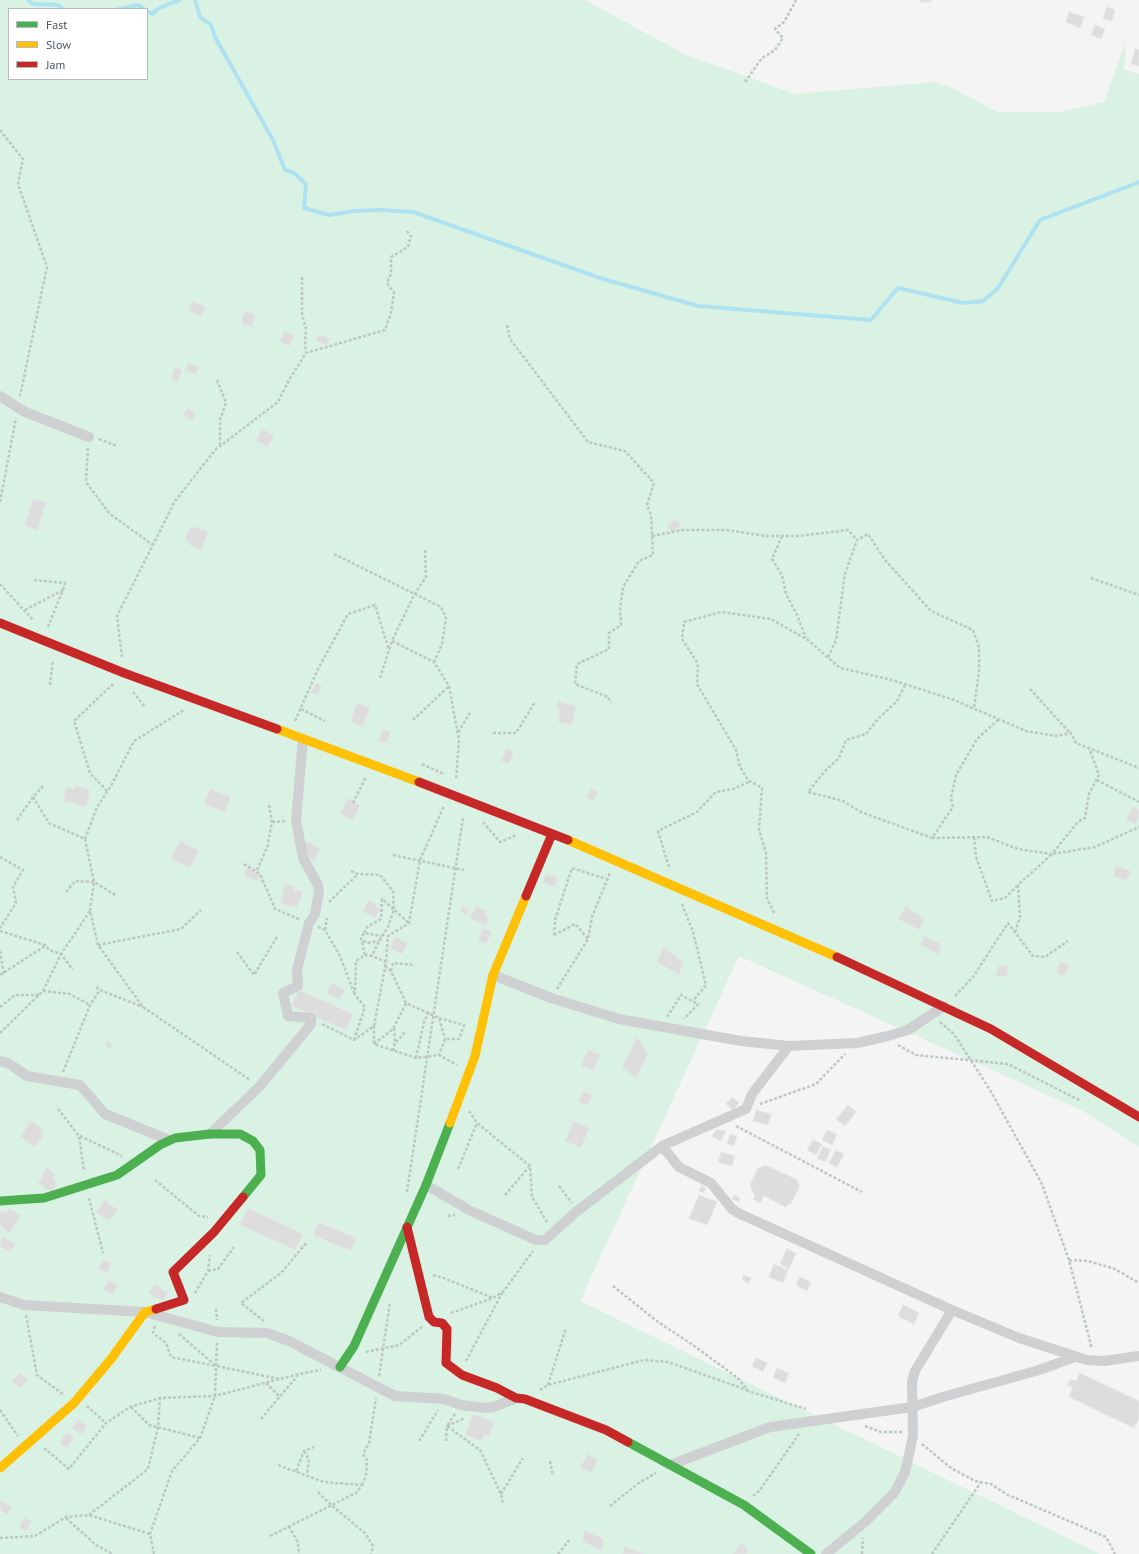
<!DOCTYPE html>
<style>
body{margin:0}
#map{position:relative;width:1139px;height:1554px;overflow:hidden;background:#f4f4f4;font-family:"PT Sans",sans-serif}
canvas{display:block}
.legend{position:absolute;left:8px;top:8px;width:140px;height:72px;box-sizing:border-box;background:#fff;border:1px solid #b7bbc0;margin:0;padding:5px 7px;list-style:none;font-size:12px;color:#4a5661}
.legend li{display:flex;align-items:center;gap:8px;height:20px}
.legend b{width:20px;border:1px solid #b7bbc0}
</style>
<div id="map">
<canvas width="1139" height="1554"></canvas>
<ul class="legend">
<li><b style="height:5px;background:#4caf50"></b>Fast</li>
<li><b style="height:5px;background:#ffc107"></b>Slow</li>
<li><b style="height:5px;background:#c62828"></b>Jam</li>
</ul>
</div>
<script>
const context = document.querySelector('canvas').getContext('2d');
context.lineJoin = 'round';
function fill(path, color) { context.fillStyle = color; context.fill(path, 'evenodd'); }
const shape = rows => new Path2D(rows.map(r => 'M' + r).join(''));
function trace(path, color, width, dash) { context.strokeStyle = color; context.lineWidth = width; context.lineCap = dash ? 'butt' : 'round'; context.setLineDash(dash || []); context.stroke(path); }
fill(shape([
 [0,0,585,0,686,55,795,94,935,82,950,87,997,112,1059,112,1104,102,1126,41,1124,70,1139,74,1139,1147,1083,1111,739,956,580,1301,1100,1554,0,1554],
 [9,9,147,9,147,79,9,79]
]), '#d9f2e3');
trace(shape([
 [28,0,33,4,58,5,63,9],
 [195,0,200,17,211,25,215,37,273,140,285,170,294,173,306,184,304,208,329,215,353,211,381,210,413,212,600,278,698,306,871,320,898,288,964,303,983,301,998,288,1040,220,1139,182],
 [119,9,138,5,144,9],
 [147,11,152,14,159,8,180,0]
]), '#aee2f0', 4);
const building = shape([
 [920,0,931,0,931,2,919,2,920,0],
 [1107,7,1115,10,1112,21,1103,18,1107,7],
 [1069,12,1084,17,1080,28,1066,22,1069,12],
 [1095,25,1105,29,1101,39,1091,35,1095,25],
 [1135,49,1139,50,1139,66,1131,64,1135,49],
 [193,301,206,307,202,316,189,311,193,301],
 [245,311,256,315,252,327,241,323,245,311],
 [284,331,294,335,290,346,280,342,284,331],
 [318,335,329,338,327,345,316,341,318,335],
 [188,363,199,367,196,374,185,370,188,363],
 [175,367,182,370,178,382,171,379,175,367],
 [188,408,196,414,191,421,183,415,188,408],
 [262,429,274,435,268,447,256,441,262,429],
 [33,499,46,502,38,530,25,526,33,499],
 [676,519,681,525,672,532,667,526,676,519],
 [191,526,208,532,201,550,191,546,185,539,191,526],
 [316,683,322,686,317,695,311,692,316,683],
 [558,701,576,706,572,725,558,722,560,710,557,709,558,701],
 [357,703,370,708,363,726,350,721,357,703],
 [383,729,391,733,386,743,378,740,383,729],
 [506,748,514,751,509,764,501,761,506,748],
 [75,786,90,790,86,807,63,801,66,788,74,789,75,786],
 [591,788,598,792,594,801,587,797,591,788],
 [210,789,231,797,225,812,204,804,210,789],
 [348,798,360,805,353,820,340,814,348,798],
 [1132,807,1139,810,1139,817,1136,824,1126,820,1132,807],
 [180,841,199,851,190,868,171,858,180,841],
 [306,841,321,849,314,861,300,853,306,841],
 [1116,866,1131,871,1126,880,1113,876,1116,866],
 [247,868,260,874,257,881,244,875,247,868],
 [546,874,558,877,555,887,543,883,546,874],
 [284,884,294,886,294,890,303,892,297,907,281,904,284,884],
 [368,900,376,904,375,907,380,909,376,917,363,912,368,900],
 [476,906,486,911,484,915,489,917,486,926,470,918,476,906],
 [906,906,924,919,920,930,898,919,906,906],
 [462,907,469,910,467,915,460,912,462,907],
 [483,928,492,932,486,944,478,940,483,928],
 [924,936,940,943,940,955,920,945,924,936],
 [395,937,408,943,402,954,390,949,395,937],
 [663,947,683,962,679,975,657,962,663,947],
 [1060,962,1070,965,1064,976,1056,973,1060,962],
 [999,965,1008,967,1007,976,995,977,999,965],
 [332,983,345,990,340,1000,327,993,332,983],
 [299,990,353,1014,346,1030,291,1006,299,990],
 [637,1037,648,1054,636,1078,622,1067,637,1037],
 [107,1040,113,1045,109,1049,105,1045,107,1040],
 [588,1050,600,1054,594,1070,581,1066,588,1050],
 [583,1091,592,1095,588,1105,579,1102,583,1091],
 [732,1097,739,1103,733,1110,726,1104,732,1097],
 [848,1105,856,1112,845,1126,836,1119,848,1105],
 [756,1110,771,1114,768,1125,753,1121,756,1110],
 [31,1121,43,1129,40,1134,43,1136,35,1147,20,1137,31,1121],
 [573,1121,589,1128,581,1148,565,1141,573,1121],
 [716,1130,726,1131,720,1141,712,1136,716,1130],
 [827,1130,837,1134,832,1145,822,1140,827,1130],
 [730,1134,737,1136,734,1146,727,1144,730,1134],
 [813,1140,822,1144,816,1155,807,1150,813,1140],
 [823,1146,831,1150,825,1162,817,1158,823,1146],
 [836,1150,844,1154,837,1167,829,1163,836,1150],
 [721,1152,735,1156,732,1166,718,1162,721,1152],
 [765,1165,796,1179,800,1186,791,1203,785,1207,764,1196,760,1203,753,1199,755,1196,750,1185,758,1168,765,1165],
 [47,1168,56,1174,53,1179,57,1184,52,1192,38,1183,47,1168],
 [701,1186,706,1188,704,1193,699,1191,701,1186],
 [699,1195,717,1202,707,1225,689,1218,699,1195],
 [734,1195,740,1198,739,1202,732,1199,734,1195],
 [104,1200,118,1210,109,1221,96,1212,104,1200],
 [9,1208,21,1216,9,1233,0,1226,0,1210,6,1213,9,1208],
 [248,1208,303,1234,295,1250,240,1225,248,1208],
 [318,1222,356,1238,351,1251,313,1235,318,1222],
 [2,1236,15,1244,10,1252,0,1246,2,1236],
 [787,1249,796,1253,789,1269,780,1264,787,1249],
 [102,1260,111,1263,107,1273,98,1269,102,1260],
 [774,1264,788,1270,783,1283,769,1277,774,1264],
 [743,1275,751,1278,749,1283,742,1280,743,1275],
 [800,1277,811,1282,807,1291,796,1285,800,1277],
 [109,1280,118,1285,112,1294,103,1289,109,1280],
 [154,1284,168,1293,163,1301,149,1293,154,1284],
 [903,1305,919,1313,914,1324,898,1316,903,1305],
 [756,1358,767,1363,763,1372,752,1366,756,1358],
 [777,1368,789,1373,785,1383,773,1377,777,1368],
 [20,1373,28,1380,20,1388,12,1381,20,1373],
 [1080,1373,1139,1401,1139,1418,1134,1428,1069,1397,1073,1387,1067,1385,1070,1379,1076,1381,1080,1373],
 [473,1414,494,1422,489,1436,485,1434,482,1441,465,1435,473,1414],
 [77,1420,87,1425,83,1434,72,1429,77,1420],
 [67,1433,74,1438,66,1448,59,1443,67,1433],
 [588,1454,598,1460,591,1473,580,1467,588,1454],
 [0,1500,12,1507,8,1515,0,1510,0,1500],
 [25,1517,32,1522,26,1531,19,1527,25,1517],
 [585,1530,603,1539,602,1551,582,1541,585,1530],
 [741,1543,748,1550,746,1554,733,1554,741,1543],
 [624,1546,644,1554,623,1554,624,1546]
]);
fill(building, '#ddddde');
trace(building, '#e5e6e7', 1);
trace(shape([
 [745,82,762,58,775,50,783,38,775,29,784,22,796,0],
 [0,130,23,159,18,184,47,267,20,396],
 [302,277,302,314,306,329,305,343,306,353],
 [507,325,510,339,588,442,625,451,654,483,647,505,651,515,653,555,639,561,623,587,620,609,621,625,609,633,609,649,577,664,575,684,608,697,611,703],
 [217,380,226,403,220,420,220,445],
 [99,439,117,446],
 [88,448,86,482,110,514,153,545],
 [0,502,16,418],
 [652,536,682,530,727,530,766,536,798,536,848,530,857,540],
 [782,536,772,559,782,575,786,594,797,615,806,638],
 [425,550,426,577,414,595,392,641,434,662,449,686,459,740,456,780],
 [334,554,441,607,446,618,442,644,434,662],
 [1091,578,1139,595],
 [34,580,65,583,63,590],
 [0,584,33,620],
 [25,610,63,590,48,627],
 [122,657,117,616,175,501,216,449,278,402,289,380,306,353,385,330,391,313,394,293,387,283,391,274,391,257,408,247,411,236,406,230],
 [828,657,836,640,845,574,857,540,868,534,885,560,931,611,973,630,979,647,979,672,974,708],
 [380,678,392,641],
 [50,685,53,660],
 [905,685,897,701,878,719,866,734,846,740,839,758,824,772,808,792,843,801,861,812,932,838,953,807,951,798,956,775,977,739,999,719],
 [1030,689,1070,733],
 [133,692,145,707],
 [301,709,325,721],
 [413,720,449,686],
 [295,721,318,669,348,614,375,605,389,650],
 [458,732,470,713],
 [493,733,516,733,535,702],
 [422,764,444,774],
 [1097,780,1139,802],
 [107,791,90,773,74,721,113,684],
 [33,797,49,823,85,839,94,882,90,910,98,945,143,1007,250,1080],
 [353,803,366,777],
 [17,820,33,797,43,786],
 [272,822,285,821],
 [483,822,500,842,517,835],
 [974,837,976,857,992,901,1005,898,1017,886],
 [932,838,987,837,1018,849,1052,854,1078,822,1085,818,1089,794,1099,775,1089,748],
 [85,839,97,807,111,786,134,741,184,710],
 [393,855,464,870],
 [0,857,23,870,13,887,16,903,0,928],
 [244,864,260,874,275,909,299,919],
 [669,867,658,831,697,812,716,792,733,789,751,781],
 [257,870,267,848,272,822,269,805],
 [351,871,358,874,380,875,393,891,394,909,388,927,379,941,372,956],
 [66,892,75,881,94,882,117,896],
 [329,902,358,874],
 [682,904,693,932,706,985,693,1001],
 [774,913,767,899,766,853,759,830,762,788,748,780,740,767,736,750,697,684,698,664,682,639,684,622,721,612,771,619,808,640,840,668,892,680,954,700,1026,731,1056,736,1071,733,1076,743,1139,768],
 [318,927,325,930,340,956,355,995],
 [325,930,327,918],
 [0,931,45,945,49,950,61,954,73,970],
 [1015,932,1020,917,1018,885,1052,854,1095,847,1139,827],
 [364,933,367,927,381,919,382,899,409,923],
 [554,935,575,924,588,939,592,917,610,873],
 [554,935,555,920,572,868,607,879],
 [363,941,367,943,379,941],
 [98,945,181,929,201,910],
 [0,951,4,974],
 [237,952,254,975,277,937],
 [365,955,361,938,364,933,382,936],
 [385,966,391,971,406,1003,439,1018,445,1039],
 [391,971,393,963,415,965],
 [0,975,45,946],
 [96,987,100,990,143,1007],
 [557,989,588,939],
 [43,991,70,994,90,1005],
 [955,996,973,977,1008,923,1033,956,1045,957,1068,941],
 [0,1007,15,995,39,995],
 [667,1017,681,995,698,1004,684,1019],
 [439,1018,464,1025,459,1039,445,1039,439,1055],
 [940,1022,954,1034,990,1090,1042,1184,1069,1260,1092,1349],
 [322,1024,354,1040,374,1026,374,1044,416,1058,439,1055,457,1065],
 [374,1026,386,962,388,936,409,923,420,860,444,806],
 [0,1033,43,991,61,954,90,911],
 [354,1040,365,1007,355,995,356,961,365,955,372,956,386,962],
 [396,1042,406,1031],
 [374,1044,393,1029,406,1003],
 [898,1045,916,1055,1008,1064,1081,1101],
 [393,1051,395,1042,394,1027],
 [416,1058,424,1022,429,1012],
 [63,1072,90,1005,100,990],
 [760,1104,816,1084,845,1054],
 [58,1109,79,1136,84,1171],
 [469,1111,477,1123,530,1166,532,1197,547,1222],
 [736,1126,862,1192],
 [80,1136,122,1156],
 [458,1169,477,1123],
 [155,1180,199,1216,208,1217],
 [559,1186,572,1203],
 [407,1192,463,818],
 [505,1195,529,1167],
 [89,1198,103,1253],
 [448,1216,455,1215],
 [1069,1260,1088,1261,1115,1269,1139,1283],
 [208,1271,218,1269,234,1247],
 [433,1275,441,1277,493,1298],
 [613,1286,658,1322,693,1345,739,1379,748,1391,806,1409],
 [195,1293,208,1271,210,1255],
 [216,1309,217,1320],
 [451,1313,493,1298,503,1292,533,1251],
 [26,1315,37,1375,64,1395],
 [264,1321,241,1303,281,1273,307,1242],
 [155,1326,153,1333,166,1343,171,1357,216,1366],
 [179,1334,216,1366,280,1379],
 [366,1352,399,1345,422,1327],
 [466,1361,502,1293],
 [379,1376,390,1302],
 [266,1383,280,1397],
 [548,1385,566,1328],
 [540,1390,548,1385,644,1360,668,1362,747,1390],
 [87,1406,106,1423],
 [131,1407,149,1425,200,1438],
 [0,1410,18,1436],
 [455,1414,447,1426,480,1450,501,1494,503,1504],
 [261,1419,298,1375],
 [865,1426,881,1432,902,1432],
 [419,1441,438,1410],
 [446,1441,447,1426,465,1418],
 [922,1444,951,1468,975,1481,991,1484,1006,1494,1106,1537,1115,1554],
 [44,1448,69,1469,106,1423,130,1407,160,1398,215,1396,299,1374,321,1370],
 [304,1451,309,1460,307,1474],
 [550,1461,553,1476],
 [296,1471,304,1451,314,1447],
 [362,1485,366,1476,367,1460,363,1454,369,1443,376,1398],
 [318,1492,331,1505,365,1533,373,1546,371,1554],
 [501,1494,523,1458],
 [753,1496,760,1490,799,1434],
 [610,1506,640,1482,656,1473],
 [89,1515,148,1469,158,1427,160,1398],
 [66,1518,96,1545,113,1554],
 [289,1526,298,1543,299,1554],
 [270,1536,356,1493,362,1485,324,1482,278,1465],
 [0,1538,35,1536,66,1517,89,1515,150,1534],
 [154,1554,150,1534,172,1471,200,1438,215,1396,217,1343],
 [558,1554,570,1539],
 [862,1554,863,1538],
 [932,1554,981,1482]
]), '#bcc7c4', 2.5, [3, 2]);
trace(shape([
 [0,396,25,412,89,437],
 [493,975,551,998,619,1019,741,1041,789,1046,857,1043,884,1037,908,1030,944,1006],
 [0,1061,8,1063,27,1076,80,1085,105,1114,169,1140],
 [210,1134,260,1086,311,1024,311,1018,288,1016,283,993,298,986,297,970,309,923,315,914,319,892,318,885,303,858,296,820,303,739],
 [662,1146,679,1167,711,1183,732,1209,738,1213,952,1310,1019,1338,1087,1360,1104,1361,1139,1356],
 [426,1185,471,1211,536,1240,545,1240,576,1212,662,1146,746,1109,752,1094,789,1046],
 [0,1297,24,1305,145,1312,218,1332,267,1333,289,1341,395,1396,444,1399,461,1405,486,1408,494,1407,516,1398],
 [670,1465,770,1427,912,1407,946,1396,1036,1371,1075,1357],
 [826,1554,865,1522,894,1493,899,1484,905,1472,913,1436,912,1382,915,1371,952,1310]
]), '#ced0d2', 10);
trace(shape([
 [0,1201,44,1198,117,1175,160,1145,175,1138,210,1134,240,1134,253,1141,260,1150,261,1175,243,1197],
 [340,1367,354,1346,426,1185,450,1123],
 [628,1442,744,1505,811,1554]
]), '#4caf50', 9);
trace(shape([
 [277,729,419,782],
 [568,840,837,957],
 [450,1123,475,1056,493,975,526,896],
 [0,1468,74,1403,111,1359,145,1312,156,1309]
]), '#ffc107', 9);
trace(shape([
 [0,623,124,673,277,729],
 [419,782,568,840],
 [526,896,552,834],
 [837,957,991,1029,1139,1117],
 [407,1227,429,1317,434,1322,442,1323,447,1329,446,1363,462,1375,497,1388,516,1398,525,1399,606,1430,628,1442],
 [156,1309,184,1300,173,1272,214,1232,243,1197]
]), '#c62828', 9);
</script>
